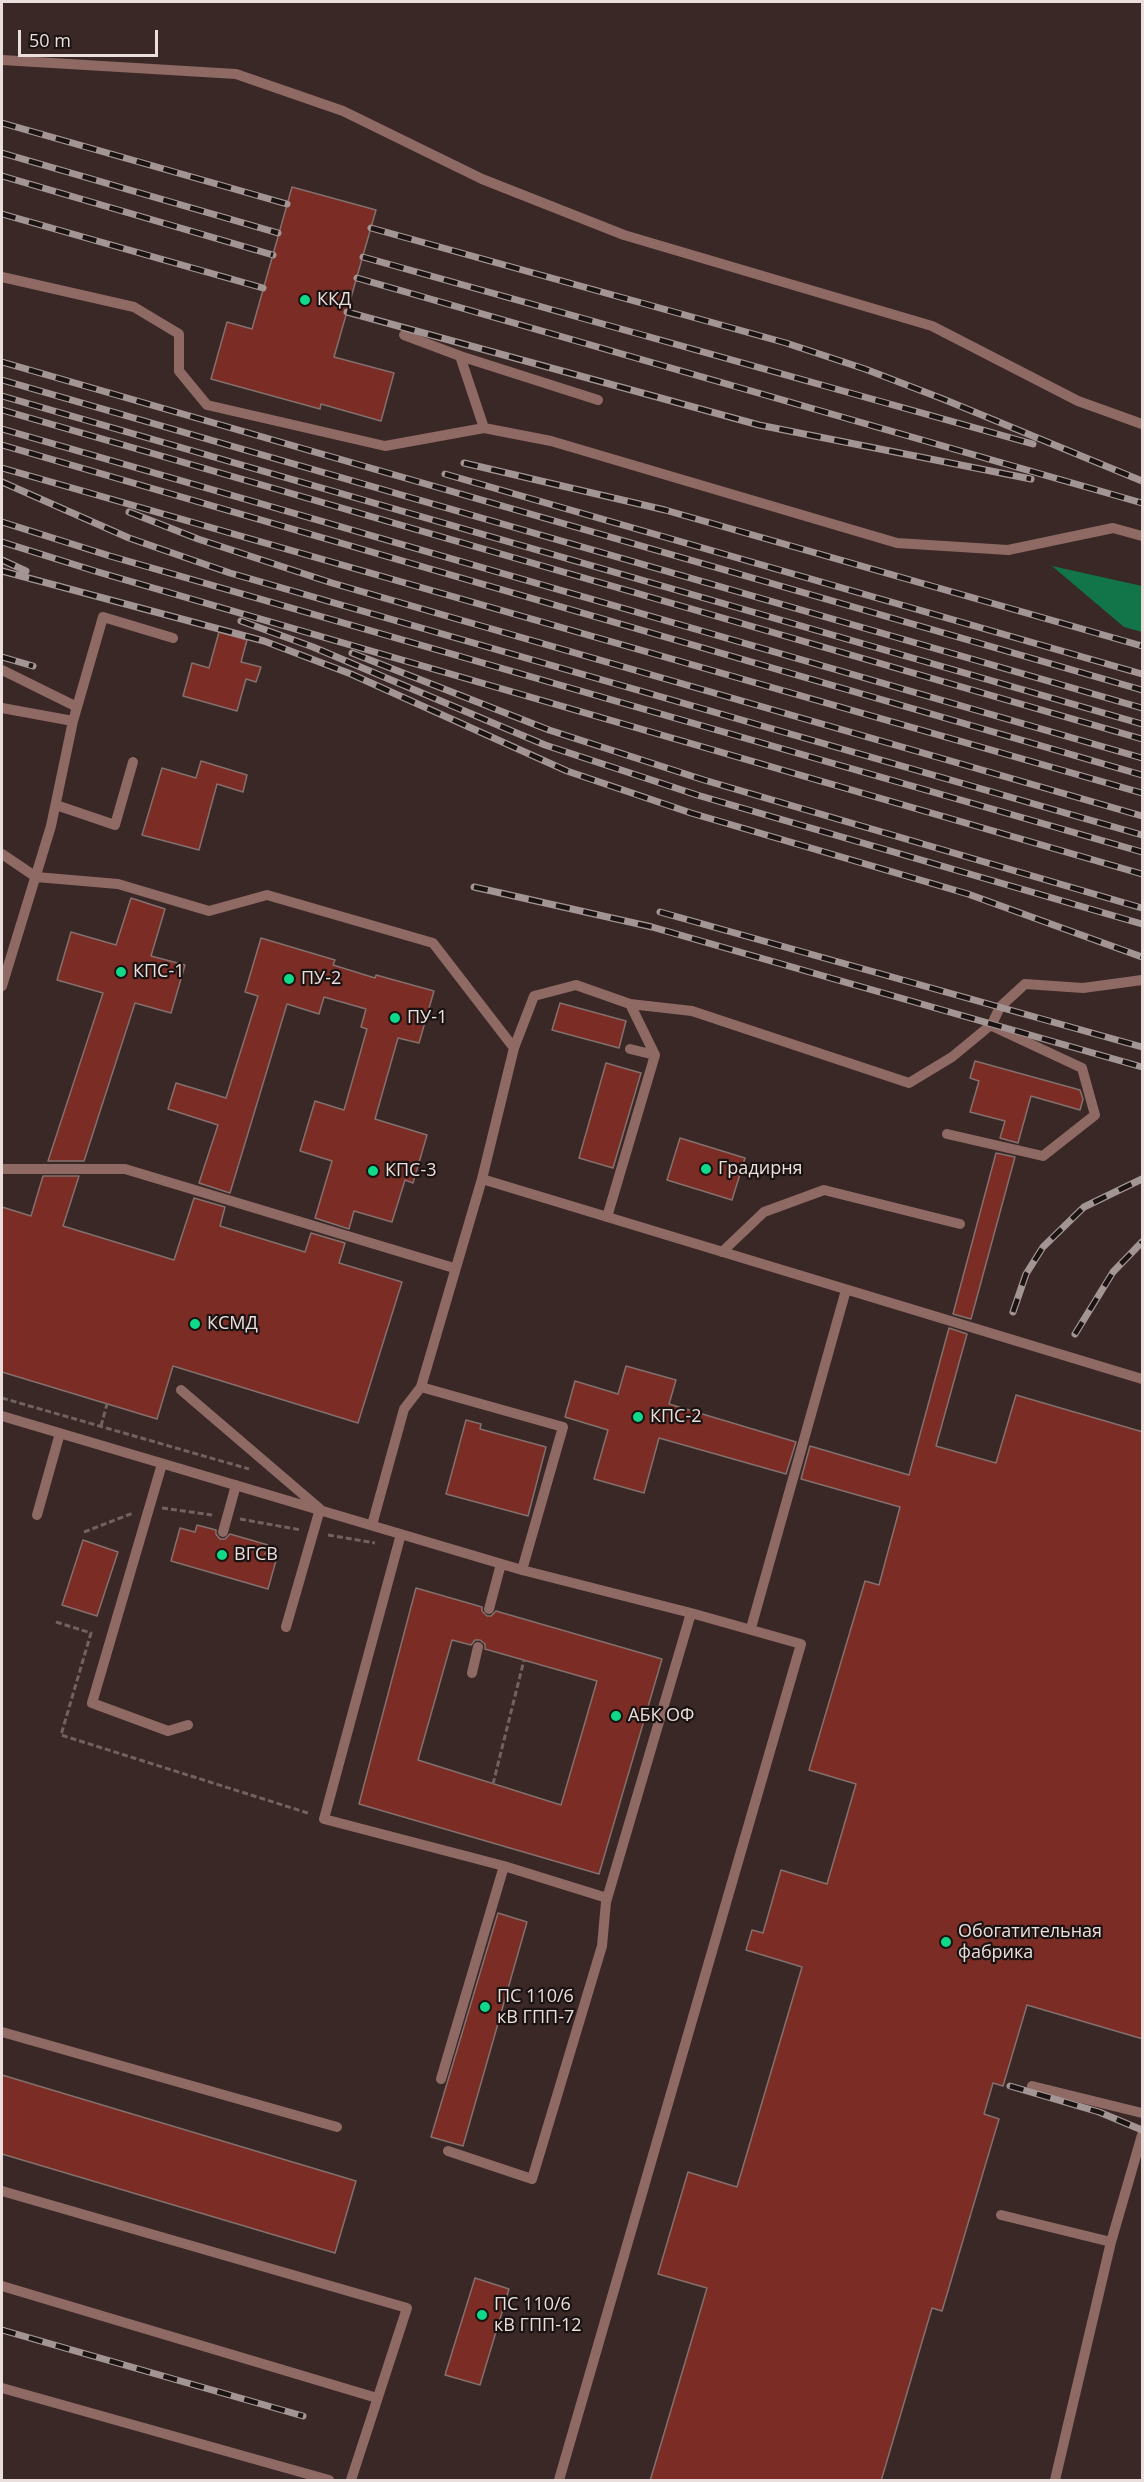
<!DOCTYPE html>
<meta charset="utf-8">
<style>
body{margin:0}
#map{position:relative;width:1144px;height:2482px;overflow:hidden;background:#392826;font-family:"Open Sans",sans-serif}
canvas{display:block}
.frame{position:absolute;inset:0;border:3px solid #ebdfdd;pointer-events:none}
.scale{position:absolute;left:18px;top:30px;width:140px;height:27px;box-sizing:border-box;border:3px solid #ebdfdd;border-top:0;padding-left:8px;font-size:18px;line-height:21px;white-space:nowrap;color:#ebdfdd;-webkit-text-stroke:4px #1b1312;paint-order:stroke}
</style>
<div id="map">
<canvas width="1144" height="2482"></canvas>
<div class="frame"></div>
<div class="scale">50 m</div>
</div>
<script>
const context = document.querySelector('canvas').getContext('2d');
context.lineJoin = 'round';
function fill(path, color) { context.fillStyle = color; context.fill(path, 'evenodd'); }
const shape = rows => new Path2D(rows.map(r => 'M' + r).join(''));
function trace(path, color, width, dash) { context.strokeStyle = color; context.lineWidth = width; context.lineCap = dash ? 'butt' : 'round'; context.setLineDash(dash || []); context.stroke(path); }
function drawText(font, color, halo, rows, align = 'center') {
  context.font = font + ' "Open Sans",sans-serif'; context.lineWidth = 4.5; context.setLineDash([]); context.textBaseline = 'middle'; context.strokeStyle = halo; context.fillStyle = color; for (const [text, x, y, turn = 0] of rows) {
    context.save(); context.translate(x, y); context.rotate((+turn || 0) * Math.PI / 180); context.textAlign = isNaN(turn) ? turn : align; if (halo) context.strokeText(text, 0, 0); context.fillText(text, 0, 0); context.restore();
  }
}
fill(shape([
 [1052,566,1142,586,1142,632,1124,627]
]), '#12754a');
const building = shape([
 [292,187,376,210,334,357,394,373,381,421,321,404,320,409,211,379,227,322,252,329,292,187],
 [219,632,247,640,241,662,261,667,256,682,246,679,237,711,183,696,192,663,209,668,219,632],
 [201,761,247,775,243,792,217,784,199,850,142,835,162,768,196,778,201,761],
 [131,898,165,909,151,956,185,965,171,1013,135,1003,84,1161,48,1161,103,993,57,980,71,932,116,945,131,898],
 [261,938,335,960,333,965,375,978,376,975,434,991,419,1043,398,1038,375,1119,427,1135,413,1183,405,1180,392,1222,354,1211,349,1229,315,1218,332,1161,300,1151,315,1101,344,1110,367,1029,361,1027,366,1009,324,997,319,1014,287,1004,230,1193,199,1183,218,1125,168,1109,176,1083,226,1098,258,996,245,992,261,938],
 [560,1003,626,1021,619,1048,552,1030,560,1003],
 [975,1061,1080,1090,1083,1099,1080,1110,1031,1096,1018,1143,1000,1138,1005,1121,970,1112,979,1081,970,1078,975,1061],
 [606,1063,641,1073,613,1168,579,1158,606,1063],
 [680,1138,745,1158,732,1200,667,1180,680,1138],
 [996,1153,1015,1157,971,1319,953,1314,996,1153],
 [43,1176,79,1176,63,1226,174,1260,194,1198,225,1207,220,1226,305,1252,311,1233,345,1243,339,1263,402,1282,358,1423,173,1366,157,1419,2,1372,2,1207,31,1216,43,1176],
 [949,1328,967,1334,936,1446,996,1463,1016,1395,1143,1432,1143,2039,1027,2005,1003,2086,993,2083,984,2114,999,2119,942,2311,932,2308,881,2481,650,2481,707,2288,658,2274,688,2172,737,2187,802,1967,746,1950,752,1930,763,1933,781,1870,827,1884,856,1784,809,1770,865,1581,879,1585,900,1507,801,1479,810,1446,909,1475,949,1328],
 [626,1366,676,1380,669,1404,796,1442,786,1474,659,1438,644,1493,594,1479,608,1430,565,1417,575,1381,618,1394,626,1366],
 [466,1420,481,1424,480,1429,546,1447,528,1516,446,1494,466,1420],
 [197,1525,216,1530,216,1534,220,1539,225,1539,230,1534,268,1545,265,1554,277,1557,268,1589,171,1561,180,1528,195,1532,197,1525],
 [83,1540,118,1552,97,1616,62,1605,83,1540],
 [416,1588,482,1607,482,1611,487,1616,491,1616,496,1611,662,1659,599,1874,359,1804,416,1588],
 [452,1640,471,1645,475,1640,480,1640,485,1644,485,1649,597,1681,561,1805,418,1760,452,1640],
 [498,1913,527,1922,463,2146,431,2137,498,1913],
 [2,2075,356,2181,335,2253,2,2154,2,2075],
 [475,2278,509,2289,480,2385,445,2375,475,2278]
]);
fill(building, '#7a2c25');
trace(building, '#84706d', 1.5);
trace(shape([
 [2,1398,249,1469],
 [101,1426,107,1404],
 [162,1508,212,1515],
 [240,1519,301,1530],
 [84,1532,133,1513],
 [328,1535,375,1543],
 [56,1622,91,1633,61,1735,311,1814],
 [493,1784,524,1660]
]), '#71615f', 3, [6, 3]);
trace(shape([
 [2,60,236,74,343,111,482,179,624,235,932,326,1078,401,1142,424],
 [2,277,134,307,179,334,179,371,207,405,385,446,484,428],
 [404,335,460,356,484,428,551,441,897,543,1008,550,1113,528,1142,536],
 [460,356,598,400],
 [2,670,77,707],
 [2,708,73,721],
 [56,805,115,825,133,762],
 [2,854,36,877,118,884,209,911,267,895,433,943,514,1048],
 [2,986,51,826,73,721,103,617,173,638],
 [630,1004,692,1011,909,1083,952,1057,992,1024,1000,1007,1025,984,1083,988,1142,980],
 [947,1134,1043,1156,1095,1115,1082,1068,990,1025],
 [2,1169,125,1169,454,1268],
 [482,1179,1142,1379],
 [607,1217,655,1055,630,1049],
 [722,1252,764,1212,824,1190,960,1224],
 [421,1387,563,1427,522,1570],
 [181,1390,320,1509,286,1627],
 [2,1416,522,1570,691,1613,606,1902,602,1946,532,2179,448,2151],
 [162,1464,92,1703,168,1731,188,1725],
 [37,1515,60,1433],
 [372,1525,404,1409,421,1387,482,1179,514,1048,534,996,576,985,630,1004,655,1055],
 [223,1532,236,1485],
 [401,1534,324,1819,504,1866,607,1898],
 [489,1609,501,1564],
 [751,1628,846,1290],
 [472,1673,478,1647],
 [2,2032,337,2127],
 [441,2079,504,1866],
 [1032,2086,1142,2113],
 [2,2191,407,2308,351,2480],
 [1001,2215,1111,2242],
 [2,2286,377,2398],
 [2,2388,329,2480],
 [559,2480,801,1644,691,1613],
 [1055,2480,1111,2242,1142,2135]
]), '#8f6964', 10);
const rail = shape([
 [2,123,287,204],
 [2,153,278,233],
 [2,176,273,255],
 [2,214,263,288],
 [371,228,786,343,865,369,943,399,1142,481],
 [363,257,1033,444],
 [357,278,1142,503],
 [347,312,759,425,1031,479],
 [2,362,1142,690],
 [2,380,1142,708],
 [2,396,1142,724],
 [2,410,1142,739],
 [2,429,1142,758],
 [2,445,1142,775],
 [464,463,665,510,1142,646],
 [2,468,1142,793],
 [445,474,1142,674],
 [2,482,129,538,230,573,1142,835],
 [129,512,198,539,332,583,1142,816],
 [2,522,110,556,1142,852],
 [2,542,98,572,1142,874],
 [2,560,26,571],
 [2,571,264,641,351,674,567,771,691,813,968,894,1142,957],
 [241,621,313,647,545,745,697,795,1142,924],
 [352,653,549,730,704,780,1142,908],
 [2,657,33,666],
 [474,887,652,927,1142,1067],
 [660,912,1142,1047],
 [1013,1312,1026,1274,1043,1247,1084,1207,1142,1179],
 [1075,1334,1113,1272,1142,1242],
 [1010,2086,1099,2112,1142,2130],
 [2,2330,303,2416]
]);
trace(rail, '#a39593', 7);
trace(rail, '#1b1312', 4.5, [14]);
for (const [x, y, r, color] of [
 [305,300,6,"#10d98a"],
 [121,972,6,"#10d98a"],
 [289,979,6,"#10d98a"],
 [395,1018,6,"#10d98a"],
 [706,1169,6,"#10d98a"],
 [373,1171,6,"#10d98a"],
 [195,1324,6,"#10d98a"],
 [638,1417,6,"#10d98a"],
 [222,1555,6,"#10d98a"],
 [616,1716,6,"#10d98a"],
 [946,1942,6,"#10d98a"],
 [485,2007,6,"#10d98a"],
 [482,2315,6,"#10d98a"]
]) { const dot = new Path2D(); dot.arc(x, y, r, 0, 2 * Math.PI); context.fillStyle = color; context.fill(dot); trace(dot, '#1b1312', 2); }
drawText('18px', '#ebdfdd', '#1b1312', [
 ["ККД",317,300],
 ["КПС-1",133,972],
 ["ПУ-2",301,979],
 ["ПУ-1",407,1018],
 ["Градирня",718,1169],
 ["КПС-3",385,1171],
 ["КСМД",207,1324],
 ["КПС-2",650,1417],
 ["ВГСВ",234,1555],
 ["АБК ОФ",628,1716],
 ["Обогатительная",958,1932],
 ["фабрика",958,1953],
 ["ПС 110/6",497,1997],
 ["кВ ГПП-7",497,2018],
 ["ПС 110/6",494,2305],
 ["кВ ГПП-12",494,2326]
], 'left');
</script>
